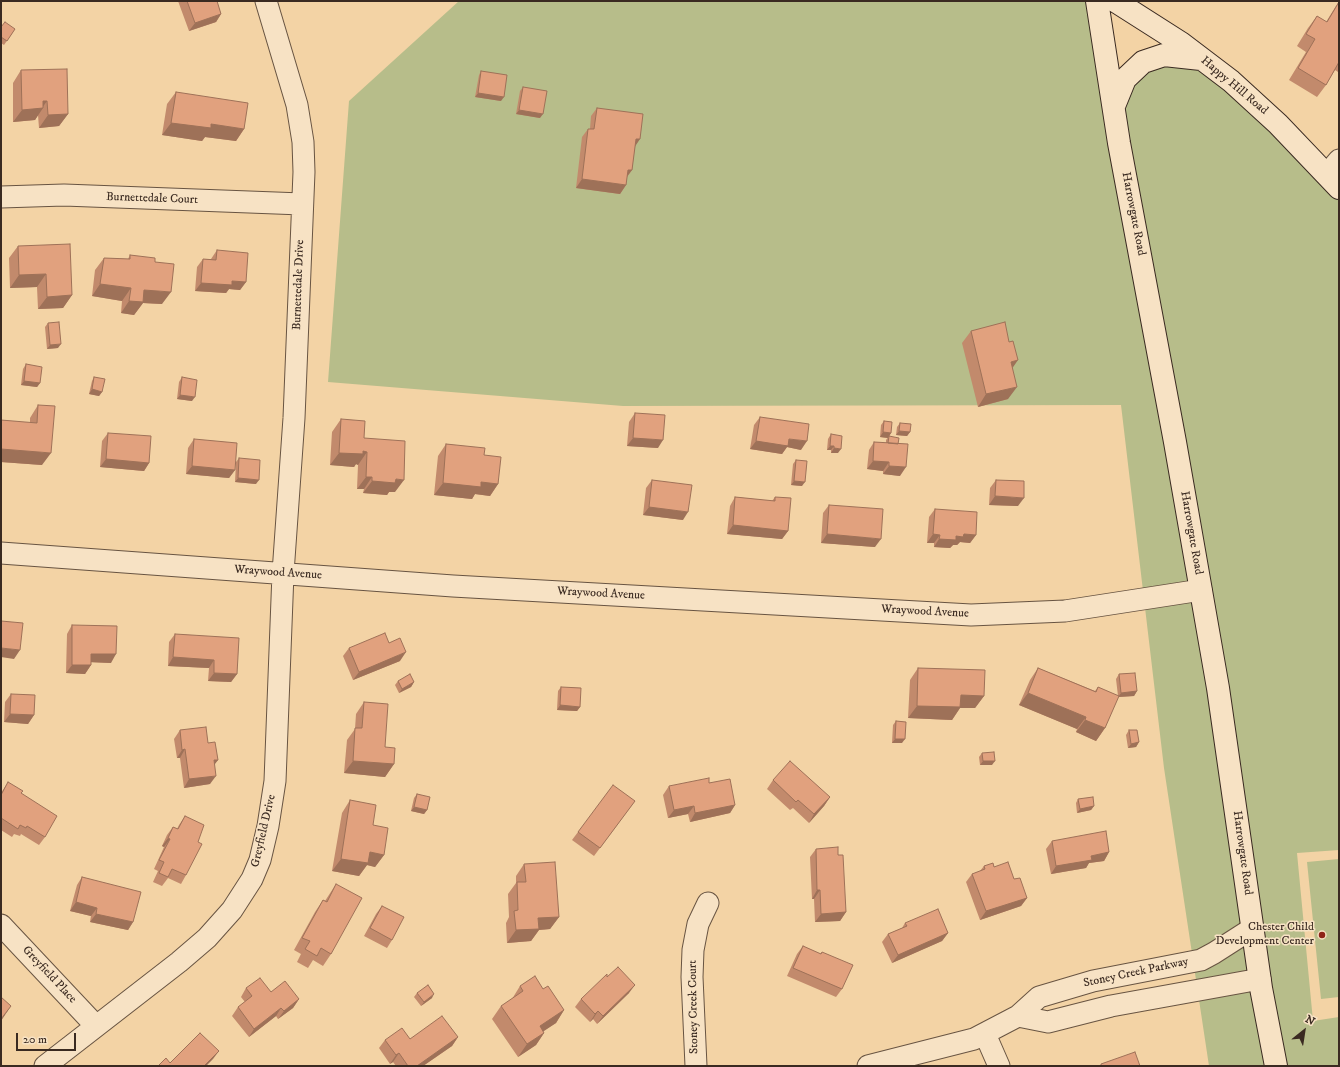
<!DOCTYPE html>
<style>
body{margin:0}
#map{position:relative;width:1340px;height:1067px;overflow:hidden;background:#f3d3a5;font-family:"IM FELL DW Pica",serif}
canvas{display:block}
.frame{position:absolute;inset:0;border:2px solid #3a2a21;pointer-events:none}
.north{position:absolute;left:1284px;top:1011px;width:40px;height:40px;-webkit-text-stroke:3px #f7e2c4;paint-order:stroke;rotate:30deg;font-size:11px;font-weight:700;line-height:16px;text-align:center;color:#3a2a21}
.north::after{content:'';display:block;margin:auto;width:14px;height:18px;background:#3a2a21;clip-path:polygon(50% 0,100% 100%,50% 72%,0 100%)}
.scale{position:absolute;left:16px;top:1033px;width:60px;height:18px;box-sizing:border-box;border:2px solid #3a2a21;border-top:0;padding-left:5px;font-size:12px;line-height:14px;white-space:nowrap;color:#3a2a21;-webkit-text-stroke:3px #f7e2c4;paint-order:stroke}
</style>
<div id="map">
<canvas width="1340" height="1067"></canvas>
<div class="frame"></div>
<div class="north">N</div>
<div class="scale">20 m</div>
</div>
<script>
const context = document.querySelector('canvas').getContext('2d');
context.lineJoin = 'round';
function fill(path, color) { context.fillStyle = color; context.fill(path, 'evenodd'); }
const shape = rows => new Path2D(rows.map(r => 'M' + r).join(''));
function trace(path, color, width, dash) { context.strokeStyle = color; context.lineWidth = width; context.lineCap = dash ? 'butt' : 'round'; context.setLineDash(dash || []); context.stroke(path); }
function drawText(font, color, halo, rows, align = 'center') {
  context.font = font + ' "IM FELL DW Pica",serif'; context.lineWidth = 3; context.setLineDash([]); context.textBaseline = 'middle'; context.strokeStyle = halo; context.fillStyle = color; for (const [text, x, y, turn = 0] of rows) {
    context.save(); context.translate(x, y); context.rotate((+turn || 0) * Math.PI / 180); context.textAlign = isNaN(turn) ? turn : align; if (halo) context.strokeText(text, 0, 0); context.fillText(text, 0, 0); context.restore();
  }
}
fill(shape([
 [459,1,1097,1,1113,105,1143,62,1202,59,1339,188,1339,850,1297,853,1313,1021,1339,1017,1339,1066,1209,1066,1164,768,1121,405,623,406,328,382,349,101],
 [1339,859,1339,997,1321,999,1307,862]
]), '#b7bd8a');
const street = shape([
 [1327,174,1339,160],
 [1,197,64,195,302,204],
 [1,553,453,586,971,615,1065,611,1201,590],
 [1,925,96,1026],
 [1018,1016,1048,1022,1111,1006,1260,979],
 [985,1034,999,1066],
 [45,1066,179,962,207,938,232,910,252,879,260,860,268,826,275,781,283,573,294,418,304,172,303,142,297,105,266,1],
 [696,1066,692,977,693,950,698,924,708,903],
 [868,1066,974,1039,1018,1016,1039,997,1093,981,1201,960,1214,953,1253,928]
]);
const secondary = shape([
 [1097,1,1119,143,1175,442,1218,688,1261,988,1276,1066],
 [1115,1,1181,43,1231,81,1278,124,1339,188],
 [1114,106,1125,79,1143,62,1164,55,1201,59]
]);
trace(street, '#685442', 23);
trace(secondary, '#3a2a21', 24);
trace(street, '#f7e2c4', 21);
trace(secondary, '#f7e2c4', 22);
fill(shape([
 [178,1,217,1,221,14,216,22,189,31],
 [1339,1,1339,70,1338,72,1335,70,1326,85,1317,97,1289,80,1306,52,1297,46,1308,28,1317,16,1326,22],
 [1,27,15,29,4,45,1,43],
 [21,70,68,114,59,126,39,128,38,115,35,120,13,122,13,83],
 [481,71,501,101,475,97,479,75],
 [523,87,540,118,516,114,520,91],
 [176,92,244,129,236,141,205,137,202,141,162,135,167,104],
 [597,108,635,146,632,170,627,177,626,185,620,194,576,188,582,137,588,129,590,129,591,116],
 [18,246,72,295,63,308,38,309,37,287,10,288,9,258],
 [217,250,246,282,240,290,229,289,226,293,195,291,197,267,203,259,211,259],
 [130,255,155,262,162,304,143,303,134,315,121,313,122,301,92,296,95,270,104,258,128,259],
 [48,323,58,348,47,349,45,327],
 [971,331,1013,368,1008,399,978,407,962,343],
 [26,364,40,383,37,387,21,385,23,369],
 [94,377,102,392,99,396,89,394,92,381],
 [182,377,192,401,177,399,179,382],
 [38,405,42,465,1,462,1,420,30,423,30,418],
 [635,413,658,448,627,446,629,422],
 [760,417,801,450,787,447,782,454,750,449,754,425],
 [341,419,364,438,395,492,389,492,387,495,363,493,364,489,357,489,358,465,356,464,354,467,330,465,332,432],
 [884,421,891,433,888,438,880,437,881,425],
 [900,423,910,432,907,436,896,435,897,427],
 [108,433,149,463,144,471,100,467,102,441],
 [831,434,838,453,831,453,831,450,827,450,828,439],
 [889,436,898,444,900,476,883,474,883,471,867,469,869,450,874,442,886,443,886,440],
 [194,439,235,470,229,478,186,474,188,448],
 [446,444,484,455,498,484,490,496,475,494,472,499,434,495,438,456],
 [239,458,256,484,235,482,236,462],
 [796,460,802,486,791,485,793,464],
 [652,480,683,520,643,515,646,488],
 [996,480,1018,506,989,505,990,488],
 [735,497,772,501,775,497,788,531,782,539,727,534,730,506],
 [829,505,875,547,821,543,823,513],
 [935,509,976,535,970,543,960,542,957,545,953,545,950,548,934,547,934,543,927,543,929,517],
 [72,625,111,663,91,662,91,665,85,674,66,673,67,634],
 [175,634,237,674,231,682,208,681,209,668,168,666,169,642],
 [389,643,400,661,353,680,343,656,349,648],
 [918,668,984,696,975,708,960,708,952,720,908,718,910,680],
 [1038,668,1095,691,1098,687,1118,696,1116,679,1119,674,1137,691,1134,696,1118,697,1105,728,1096,741,1076,732,1077,729,1019,705,1030,680],
 [398,681,414,682,411,687,399,693,395,685],
 [561,687,580,707,577,711,557,710,558,691],
 [11,694,34,715,28,724,4,722,5,702],
 [364,702,385,747,394,764,385,777,344,773,347,740,355,729,356,714],
 [896,721,902,743,892,743,893,725],
 [180,730,208,743,218,760,214,764,210,784,184,788,180,758,177,758,174,739],
 [1129,730,1139,742,1136,747,1128,748,1126,735],
 [982,753,992,765,980,765,979,757],
 [773,780,830,797,824,806,809,823,793,808,790,810,767,789],
 [8,782,21,793,45,837,39,845,21,834,20,836,14,834,12,837,1,830,1,793],
 [709,783,735,805,730,813,690,822,688,814,668,818,663,795,669,786],
 [417,794,427,810,424,814,411,811,414,798],
 [1078,799,1094,806,1091,810,1077,813,1076,803],
 [350,800,373,825,384,855,375,867,367,865,359,876,332,871,342,813],
 [635,801,594,856,572,840,578,832],
 [185,816,198,842,186,875,181,884,168,878,162,886,153,882,158,871,154,869,164,847,162,846,167,835,173,827,177,829,179,825],
 [1052,841,1109,852,1104,861,1089,863,1086,868,1051,874,1046,849],
 [816,849,838,855,846,912,840,921,815,922,814,899,812,899,810,857],
 [524,864,559,917,550,929,539,930,531,941,507,943,506,923,509,917,508,894,516,883,516,876],
 [984,866,994,867,1027,898,1021,906,980,920,966,882,972,874,980,871],
 [82,877,133,922,128,930,90,922,91,916,70,911,77,885],
 [336,884,331,954,323,966,313,960,308,968,297,962,301,954,294,950,315,912,323,900,325,901],
 [382,906,392,940,387,948,364,936,376,914],
 [905,923,948,933,942,941,892,963,882,942,888,934,902,928],
 [803,946,820,954,822,952,842,989,836,997,787,976,797,954],
 [607,977,629,993,597,1024,593,1019,590,1022,575,1007,581,999],
 [520,986,543,989,564,1010,556,1023,543,1031,544,1033,536,1045,518,1057,492,1019,501,1006,512,999],
 [246,988,271,992,299,999,293,1008,278,1019,276,1016,249,1037,232,1016,238,1007,245,1002,241,997],
 [417,993,432,998,421,1006,414,997],
 [458,1037,452,1046,423,1066,396,1066,393,1062,390,1064,379,1048,385,1040]
]), '#c28a6c');
fill(shape([
 [221,14,216,22,189,31,195,23],
 [478,93,504,97,501,101,475,97],
 [43,101,47,101,42,108,43,108,35,120,13,122,22,110],
 [519,110,543,114,540,118,516,114],
 [68,114,59,126,39,128,48,115],
 [171,123,211,124,244,129,236,141,205,137,202,141,162,135],
 [636,139,640,139,634,148],
 [628,170,632,170,626,178],
 [582,179,626,185,620,194,576,188],
 [46,274,37,287,10,288,19,275],
 [232,281,246,282,240,290,229,289,226,293,195,291,201,283],
 [100,284,131,288,122,301,92,296],
 [144,290,171,292,162,304,143,303,134,315,121,313,129,301],
 [72,295,63,308,38,309,47,297],
 [61,344,58,348,47,349,50,345],
 [1018,360,1009,373,1011,362],
 [24,381,40,383,37,387,21,385],
 [1017,387,1008,399,978,407,986,394],
 [92,389,102,392,99,396,89,394],
 [180,395,195,397,192,401,177,399],
 [899,431,910,432,907,436,896,435],
 [883,432,891,433,888,438,880,437],
 [633,438,663,440,658,448,627,446],
 [789,439,807,441,801,450,787,447,782,454,750,449,756,441],
 [830,446,834,446,831,450,827,450],
 [834,448,841,449,838,453,831,453],
 [1,449,51,453,42,465,1,462],
 [363,451,367,452,358,465,356,464,354,467,330,465,339,453],
 [106,459,149,463,144,471,100,467],
 [873,461,889,462,883,471,867,469],
 [192,466,235,470,229,478,186,474],
 [889,466,906,467,900,476,883,474],
 [366,477,372,477,364,489,357,489],
 [238,478,259,480,256,484,235,482],
 [396,479,404,480,395,492,389,492,387,495,363,493,372,481],
 [794,481,805,482,802,486,791,485],
 [481,482,498,484,490,496,475,494,472,499,434,495,443,483],
 [995,496,1024,498,1018,506,989,505],
 [649,507,688,512,683,520,643,515],
 [733,525,788,531,782,539,727,534],
 [827,534,881,539,875,547,821,543],
 [933,534,940,535,934,543,927,543],
 [964,534,976,535,970,543,960,542,957,545,953,545,950,548,934,547,939,539,956,536],
 [1,648,20,650,14,659,1,657],
 [406,652,400,661,353,680,359,672],
 [91,654,116,654,111,663,86,662],
 [173,657,214,660,209,668,168,666],
 [72,665,91,665,85,674,66,673],
 [214,673,237,674,231,682,208,681],
 [414,682,411,687,399,693,402,689],
 [1137,691,1134,696,1118,697,1121,693],
 [1028,693,1086,717,1077,729,1019,705],
 [961,695,984,696,975,708,960,708,952,720,908,718,917,706],
 [560,705,580,707,577,711,557,710],
 [10,714,34,715,28,724,4,722],
 [1085,720,1105,728,1096,741,1076,732],
 [895,739,905,739,902,743,892,743],
 [1139,742,1136,747,1128,748,1131,744],
 [185,749,180,758,177,758,182,750],
 [214,760,218,760,212,768],
 [353,761,394,764,385,777,344,773],
 [983,761,995,761,992,765,980,765],
 [216,776,210,784,184,788,189,779],
 [830,797,824,806,809,823,814,814],
 [735,805,730,813,690,822,695,813],
 [694,806,688,814,668,818,674,810],
 [1094,806,1091,810,1077,813,1080,809],
 [414,807,427,810,424,814,411,811],
 [168,838,170,839,164,847,162,846],
 [370,852,384,855,375,867,367,865,359,876,332,871,341,859],
 [1109,852,1104,861,1089,863,1086,868,1051,874,1056,866,1091,856],
 [817,890,820,890,814,899,812,899],
 [1027,898,1021,906,980,920,986,911],
 [76,902,97,908,91,916,70,911],
 [846,912,840,921,815,922,821,914],
 [96,914,133,922,128,930,90,922],
 [559,917,550,929,539,930,531,941,507,943,516,930,538,918],
 [948,933,942,941,892,963,898,955],
 [635,985,629,993,597,1024,603,1016],
 [434,994,432,998,421,1006,424,1002],
 [299,999,293,1008,278,1019,284,1011],
 [11,1006,1,1021,1,1019],
 [281,1008,276,1016,249,1037,254,1029],
 [564,1010,556,1023,532,1039,540,1026],
 [598,1011,593,1019,590,1022,595,1014],
 [544,1033,536,1045,518,1057,527,1044],
 [458,1037,452,1046,423,1066,417,1066],
 [219,1051,213,1059,206,1066,204,1066],
 [399,1053,393,1062,390,1064,396,1055]
]), '#9e7158');
const building = shape([
 [187,1,217,1,221,14,195,23,187,1],
 [1339,2,1339,62,1326,85,1298,68,1315,39,1306,34,1317,16,1327,22,1339,2],
 [5,22,15,29,7,41,1,37,1,27,5,22],
 [67,69,68,114,48,115,47,101,43,101,43,108,22,110,21,70,67,69],
 [481,71,507,75,504,97,478,93,481,71],
 [523,87,547,91,543,114,519,110,523,87],
 [176,92,248,103,244,129,211,124,211,128,171,123,176,92],
 [597,108,643,114,640,139,636,139,632,170,628,170,626,185,582,179,588,129,594,129,597,108],
 [70,244,72,295,47,297,46,274,19,275,18,246,70,244],
 [217,250,248,253,246,282,232,281,232,285,201,283,203,259,216,260,217,250],
 [130,255,155,258,155,262,174,264,171,292,144,290,143,302,129,301,131,288,100,284,104,258,130,259,130,255],
 [59,322,61,344,50,345,48,323,59,322],
 [1005,322,1009,342,1013,341,1018,360,1011,362,1017,387,986,394,971,331,1005,322],
 [26,364,42,367,40,383,24,381,26,364],
 [94,377,105,379,102,392,92,389,94,377],
 [182,377,197,380,195,397,180,395,182,377],
 [38,405,55,406,51,453,1,449,1,420,37,423,38,405],
 [635,413,665,415,663,440,633,438,635,413],
 [760,417,809,424,807,441,789,439,788,446,756,441,760,417],
 [341,419,365,421,364,438,405,441,404,480,396,479,395,483,372,481,372,477,366,477,367,452,363,451,363,454,339,453,341,419],
 [884,421,892,422,891,433,883,432,884,421],
 [900,423,911,424,910,432,899,431,900,423],
 [108,433,151,436,149,463,106,459,108,433],
 [831,434,842,436,841,449,834,448,834,446,830,446,831,434],
 [889,436,899,438,898,444,888,443,889,436],
 [194,439,237,443,235,470,192,466,194,439],
 [874,442,908,444,906,467,889,466,889,462,873,461,874,442],
 [446,444,485,448,484,455,501,457,498,484,481,482,481,487,443,483,446,444],
 [239,458,260,460,259,480,238,478,239,458],
 [796,460,807,461,805,482,794,481,796,460],
 [652,480,692,485,688,512,649,507,652,480],
 [996,480,1024,481,1024,498,995,496,996,480],
 [735,497,775,501,775,497,791,498,788,531,733,525,735,497],
 [829,505,883,509,881,539,827,534,829,505],
 [935,509,977,512,976,535,964,534,963,537,956,536,956,540,939,539,940,535,933,534,935,509],
 [1,621,23,623,20,650,1,648,1,621],
 [72,625,117,626,116,654,91,654,91,665,72,665,72,625],
 [385,633,389,643,400,638,406,652,359,672,349,648,385,633],
 [175,634,239,638,237,674,214,673,214,660,173,657,175,634],
 [918,668,985,670,984,696,961,695,960,707,917,706,918,668],
 [1038,668,1096,692,1098,687,1119,696,1105,728,1085,720,1086,717,1028,693,1038,668],
 [1135,673,1137,691,1121,693,1119,674,1135,673],
 [410,674,414,682,402,689,398,681,410,674],
 [561,687,581,688,580,707,560,705,561,687],
 [11,694,35,695,34,715,10,714,11,694],
 [364,702,388,704,385,747,395,748,394,764,353,761,355,728,362,728,364,702],
 [896,721,906,722,905,739,895,739,896,721],
 [206,727,208,743,215,742,218,760,214,760,216,776,189,779,185,749,182,750,180,730,206,727],
 [1129,730,1137,730,1139,742,1131,744,1129,730],
 [994,752,995,761,983,761,982,753,994,752],
 [790,761,830,797,814,814,798,800,796,802,773,780,790,761],
 [709,778,709,783,730,779,735,805,695,813,694,806,674,810,669,786,709,778],
 [8,782,23,791,21,793,57,816,45,837,27,826,26,828,20,825,18,829,1,818,1,795,8,782],
 [613,785,635,801,600,848,578,832,613,785],
 [417,794,430,797,427,810,414,807,417,794],
 [1093,797,1094,806,1080,809,1078,799,1093,797],
 [350,800,376,805,373,825,388,828,384,855,370,852,368,863,341,859,350,800],
 [185,816,204,825,198,842,202,844,186,875,172,869,168,877,159,873,164,862,159,860,170,839,168,838,173,827,178,829,185,816],
 [1106,831,1109,852,1091,856,1092,860,1056,866,1052,841,1106,831],
 [838,847,838,855,843,855,846,912,821,914,820,890,817,890,816,849,838,847],
 [555,862,559,917,538,918,539,929,516,930,514,911,518,910,517,882,526,882,524,864,555,862],
 [1008,862,1014,879,1020,878,1027,898,986,911,972,874,985,869,984,866,993,863,994,867,1008,862],
 [82,877,141,892,133,922,96,914,97,908,76,902,82,877],
 [336,884,362,898,331,954,321,948,317,956,305,949,310,941,302,938,323,900,327,902,336,884],
 [382,906,404,917,392,940,370,928,382,906],
 [938,909,948,933,898,955,888,934,907,926,905,923,938,909],
 [803,946,821,954,822,952,853,965,842,989,793,968,803,946],
 [618,967,635,985,603,1016,598,1011,595,1014,581,999,607,974,607,977,618,967],
 [535,976,543,989,548,986,564,1010,540,1026,544,1033,527,1044,501,1006,523,991,520,986,535,976],
 [260,978,271,992,285,981,299,999,284,1011,281,1008,254,1029,238,1007,252,996,246,988,260,978],
 [428,985,434,994,424,1002,417,993,428,985],
 [1,997,11,1006,1,1019,1,997],
 [442,1016,458,1037,417,1066,408,1066,399,1053,396,1055,385,1040,402,1028,410,1039,442,1016],
 [200,1033,219,1051,204,1066,158,1066,166,1058,170,1063,200,1033],
 [1135,1052,1140,1066,1101,1066,1101,1064,1135,1052]
]);
fill(building, '#e1a17e');
trace(building, '#9e7158', 1);
for (const [x, y, r, color] of [
 [1322,935,4,"#8f2418"]
]) { const dot = new Path2D(); dot.arc(x, y, r, 0, 2 * Math.PI); context.fillStyle = color; context.fill(dot); trace(dot, '#f7e2c4', 1.5); }
drawText('12px', '#3a2a21', '#f7e2c4', [
 ["Happy Hill Road",1234,86,40],
 ["Burnettedale Court",152,199,2],
 ["Harrowgate Road",1133,214,79],
 ["Burnettedale Drive",299,285,-88],
 ["Harrowgate Road",1191,533,80],
 ["Wraywood Avenue",278,573,4],
 ["Wraywood Avenue",601,594,3],
 ["Wraywood Avenue",925,612,3],
 ["Greyfield Drive",264,831,-77],
 ["Harrowgate Road",1242,853,82],
 ["Stoney Creek Parkway",1136,973,-12],
 ["Greyfield Place",49,975,47],
 ["Stoney Creek Court",694,1007,-91]
]);
drawText('12px', '#3a2a21', '#f7e2c4', [
 ["Chester Child",1314,928],
 ["Development Center",1314,942]
], 'right');
</script>
